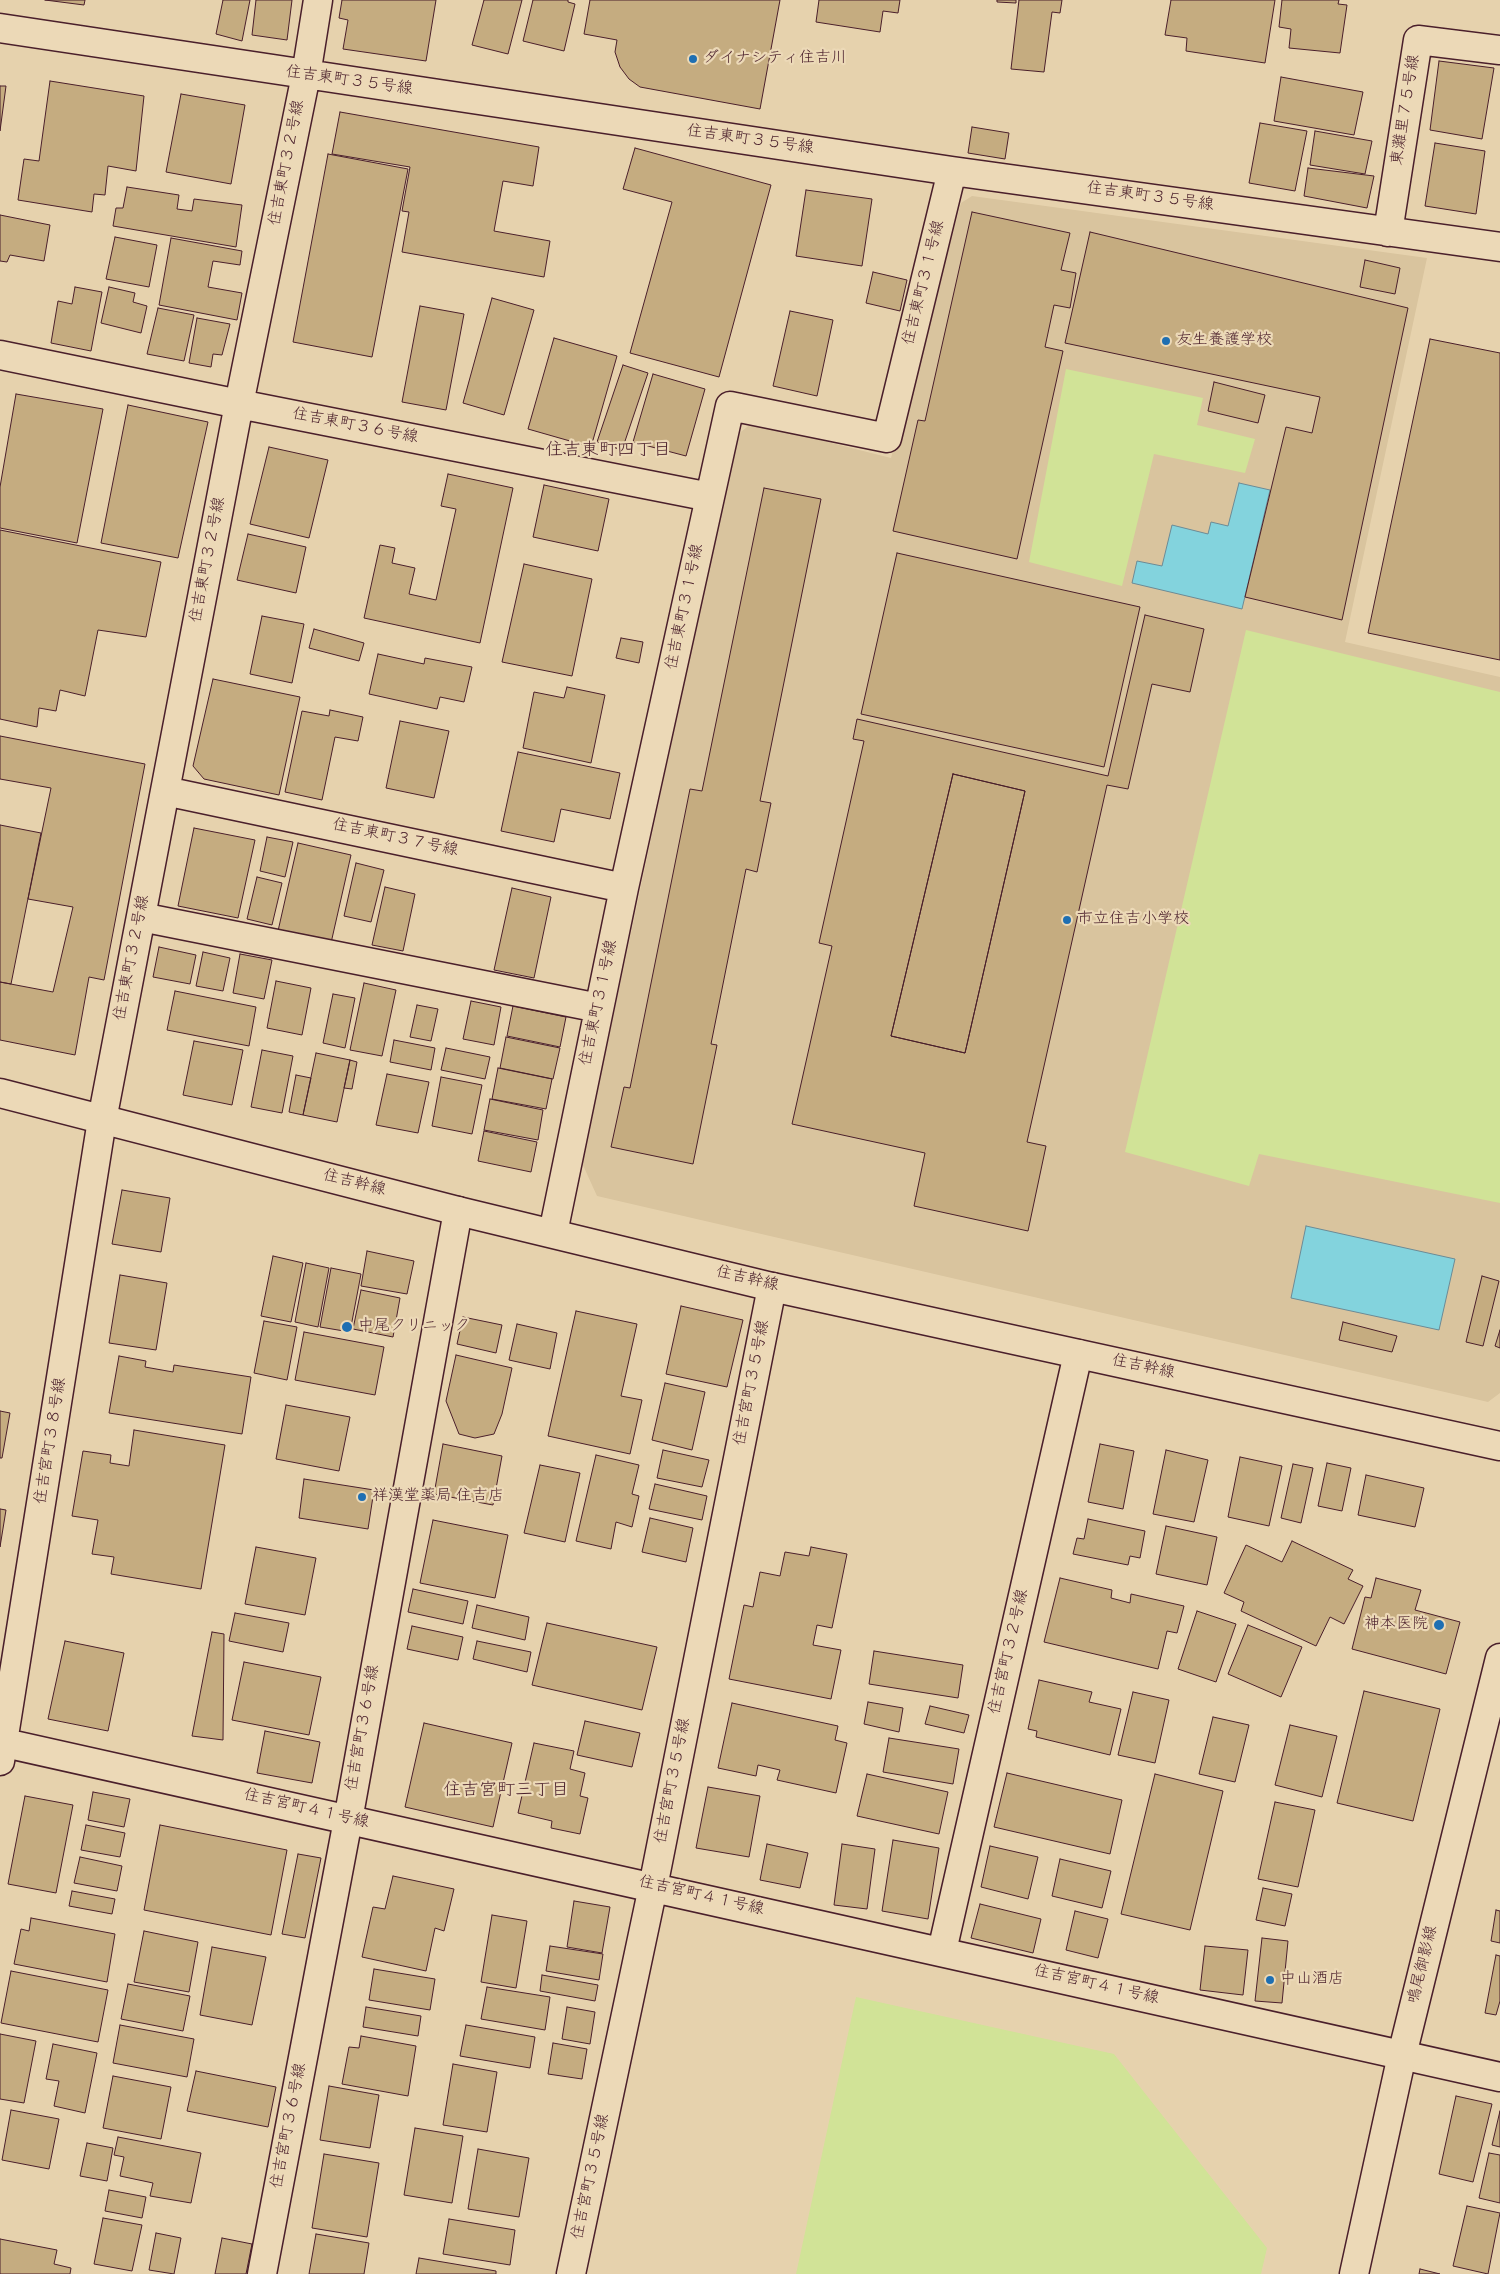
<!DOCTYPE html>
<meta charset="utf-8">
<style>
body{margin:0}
canvas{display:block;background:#e6d2ad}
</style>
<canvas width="1500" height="2274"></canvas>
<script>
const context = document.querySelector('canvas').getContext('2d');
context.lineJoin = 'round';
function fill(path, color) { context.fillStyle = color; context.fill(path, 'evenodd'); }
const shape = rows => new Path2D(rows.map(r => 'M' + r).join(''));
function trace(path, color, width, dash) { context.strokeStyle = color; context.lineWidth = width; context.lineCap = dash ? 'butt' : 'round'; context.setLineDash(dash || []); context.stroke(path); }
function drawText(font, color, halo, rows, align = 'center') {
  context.font = font + ' "Indie Flower","Klee One",sans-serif'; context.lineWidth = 4.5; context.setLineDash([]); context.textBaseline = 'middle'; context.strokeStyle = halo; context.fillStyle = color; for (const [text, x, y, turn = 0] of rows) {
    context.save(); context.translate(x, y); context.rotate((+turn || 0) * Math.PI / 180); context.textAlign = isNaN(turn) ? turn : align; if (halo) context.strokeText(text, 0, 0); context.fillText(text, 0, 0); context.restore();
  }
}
fill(shape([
 [972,196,1427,258,1345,642,1500,677,1500,1393,1488,1402,597,1196,582,1163,737,435,752,423,891,458,961,203]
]), '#d9c49e');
fill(shape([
 [1066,369,1203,398,1197,425,1255,439,1245,473,1154,454,1122,586,1029,562],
 [1246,630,1500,692,1500,1203,1259,1154,1249,1186,1125,1152],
 [856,1997,1114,2054,1267,2248,1261,2274,796,2274]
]), '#d1e397');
const water = shape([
 [1239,483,1270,490,1242,609,1132,583,1137,561,1162,566,1172,525,1208,534,1211,522,1228,526,1239,483],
 [1306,1226,1455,1259,1439,1330,1291,1298,1306,1226]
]);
fill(water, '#83d3dd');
trace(water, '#6c8b96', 1);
const building = shape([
 [45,0,85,0,84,5,45,0],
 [223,0,250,0,242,41,216,34,223,0],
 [256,0,292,0,287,40,252,35,256,0],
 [342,0,436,0,426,61,343,49,348,20,339,18,342,0],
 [484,0,522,0,508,54,472,45,484,0],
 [533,0,568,0,568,2,575,4,564,51,523,41,533,0],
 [590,0,780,0,760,109,640,87,629,79,620,67,615,52,617,40,584,34,590,0],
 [819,0,900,0,898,13,883,11,880,32,816,22,819,0],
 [997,0,1016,0,1016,3,997,2,997,0],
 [1019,0,1062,0,1060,13,1052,12,1044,72,1011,69,1019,0],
 [1171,0,1275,0,1265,63,1186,51,1187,38,1165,35,1171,0],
 [1282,0,1339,0,1338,4,1347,5,1340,53,1289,48,1291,29,1279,27,1282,0],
 [1439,61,1494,68,1482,139,1430,130,1439,61],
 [1281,77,1363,92,1354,135,1274,121,1281,77],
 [50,81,144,96,136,171,108,166,105,195,94,194,92,212,18,200,24,159,39,161,50,81],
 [0,86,6,86,0,131,0,86],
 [181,94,245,105,231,184,166,172,181,94],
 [340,112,539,147,533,186,503,181,494,231,550,241,544,277,402,252,409,212,402,211,410,167,332,154,340,112],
 [1260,123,1307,131,1295,191,1249,183,1260,123],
 [972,127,1009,133,1005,159,968,153,972,127],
 [1315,131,1372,141,1365,174,1310,165,1315,131],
 [1435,143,1485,151,1476,214,1425,206,1435,143],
 [635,148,771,185,719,377,630,353,672,202,623,189,635,148],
 [328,154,408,169,372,357,293,342,328,154],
 [1308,168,1374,176,1367,208,1304,196,1308,168],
 [127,187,179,195,177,209,192,211,194,199,242,205,236,247,113,226,116,208,123,208,127,187],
 [806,190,872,199,862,266,796,256,806,190],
 [972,212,1070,233,1061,270,1076,273,1070,308,1054,305,1045,347,1063,351,1017,559,893,531,918,420,925,421,972,212],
 [0,215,50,225,44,261,10,255,7,262,0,261,0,215],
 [1090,232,1408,308,1342,620,1245,597,1286,427,1312,433,1320,397,1065,343,1090,232],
 [115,237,157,245,149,287,106,279,115,237],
 [171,238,242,251,240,265,213,261,208,287,242,293,237,320,159,305,171,238],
 [1365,260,1400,268,1395,294,1360,287,1365,260],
 [873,272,907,280,900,311,866,303,873,272],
 [75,287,102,292,91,351,51,343,58,301,72,304,75,287],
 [109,287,135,293,133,302,147,306,141,333,101,323,109,287],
 [492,298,534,310,504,415,463,403,492,298],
 [420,306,464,314,446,410,402,402,420,306],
 [158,308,194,315,184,361,147,354,158,308],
 [790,311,833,320,817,396,773,386,790,311],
 [197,318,230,324,222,355,213,354,211,367,189,363,197,318],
 [554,338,617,356,591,447,528,429,554,338],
 [1430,339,1500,353,1500,660,1368,633,1430,339],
 [623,365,648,373,622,450,597,442,623,365],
 [653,374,705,389,686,456,633,442,653,374],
 [1214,382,1265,395,1258,423,1208,411,1214,382],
 [16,394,103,409,77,543,0,528,0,487,16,394],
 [128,405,208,422,178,558,101,543,128,405],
 [269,447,328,460,309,538,250,524,269,447],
 [448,474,513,488,480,643,364,618,380,545,395,548,392,563,415,568,409,594,436,600,456,509,441,506,448,474],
 [544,485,609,499,598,551,533,537,544,485],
 [764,488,821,499,760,801,771,803,757,872,746,869,711,1044,717,1045,693,1164,611,1147,624,1087,630,1088,690,789,702,791,764,488],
 [0,530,161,562,146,637,98,630,85,696,60,690,56,711,39,708,37,727,0,719,0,530],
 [248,534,306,547,296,593,237,580,248,534],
 [897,553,1140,607,1104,767,861,714,897,553],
 [524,564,592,579,572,676,502,662,524,564],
 [1145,615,1204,629,1190,692,1152,684,1128,789,1107,785,1027,1142,1046,1146,1028,1231,914,1206,925,1153,792,1124,832,946,819,943,864,741,853,739,857,719,1108,776,1145,615],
 [953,774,1025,791,965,1053,891,1036,953,774],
 [262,616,304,624,292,683,250,674,262,616],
 [314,629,364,643,359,661,309,648,314,629],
 [621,638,643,642,639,663,616,658,621,638],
 [378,654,424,664,425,658,472,667,464,702,440,697,437,709,369,694,378,654],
 [213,679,300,697,279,795,204,779,193,766,213,679],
 [567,687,605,695,591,763,523,748,534,692,564,698,567,687],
 [330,710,363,717,358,741,335,737,322,800,285,792,302,711,329,716,330,710],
 [400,721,449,731,434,798,386,788,400,721],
 [0,736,145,764,104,980,89,977,75,1055,0,1040,0,982,53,992,73,907,28,899,51,788,0,779,0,736],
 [518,752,620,773,610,819,561,809,554,842,501,831,518,752],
 [953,774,1025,791,965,1053,891,1036,953,774],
 [0,825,41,833,11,984,0,982,0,825],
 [194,828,255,840,238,918,178,906,194,828],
 [267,837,293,842,285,877,260,871,267,837],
 [298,843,351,855,331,943,278,931,298,843],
 [356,863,384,870,371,922,344,916,356,863],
 [257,877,282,883,272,925,247,919,257,877],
 [385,887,415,894,403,951,372,945,385,887],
 [512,888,551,897,534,978,494,970,512,888],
 [159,947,196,955,190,984,153,977,159,947],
 [203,952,230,958,223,991,196,986,203,952],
 [240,954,272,960,264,999,233,993,240,954],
 [276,981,311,988,302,1035,267,1028,276,981],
 [364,983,396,990,382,1056,350,1050,364,983],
 [175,991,256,1007,249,1046,167,1030,175,991],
 [333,994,355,998,345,1048,323,1043,333,994],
 [471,1001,501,1007,494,1045,463,1039,471,1001],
 [417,1005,438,1009,431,1041,410,1037,417,1005],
 [513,1006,566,1017,560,1047,507,1036,513,1006],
 [506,1037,560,1048,553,1079,500,1068,506,1037],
 [394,1040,435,1048,431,1070,390,1062,394,1040],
 [194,1041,243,1050,232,1105,183,1095,194,1041],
 [446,1048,490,1057,485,1079,441,1070,446,1048],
 [262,1050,293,1056,282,1113,251,1107,262,1050],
 [316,1053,350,1060,337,1122,303,1115,316,1053],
 [350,1060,357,1062,352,1089,344,1088,350,1060],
 [498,1068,552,1079,546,1109,492,1099,498,1068],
 [387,1074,429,1082,418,1133,376,1125,387,1074],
 [296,1075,311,1078,303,1115,289,1112,296,1075],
 [441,1077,482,1085,472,1134,432,1126,441,1077],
 [490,1099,543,1110,538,1140,484,1130,490,1099],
 [484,1131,537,1142,531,1172,478,1161,484,1131],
 [122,1190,170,1198,161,1252,112,1244,122,1190],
 [367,1251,414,1261,407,1294,361,1286,367,1251],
 [273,1256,303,1263,291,1322,261,1316,273,1256],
 [306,1263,329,1268,318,1327,295,1322,306,1263],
 [331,1268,361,1274,350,1332,320,1327,331,1268],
 [120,1275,167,1283,156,1350,109,1343,120,1275],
 [1482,1276,1499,1281,1483,1346,1466,1342,1482,1276],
 [361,1290,400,1298,393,1337,353,1329,361,1290],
 [681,1306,743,1320,727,1387,666,1374,681,1306],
 [576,1311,637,1324,621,1396,642,1400,630,1454,548,1436,576,1311],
 [463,1317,502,1325,496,1353,457,1344,463,1317],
 [264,1321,297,1327,287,1380,254,1373,264,1321],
 [1343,1322,1397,1336,1392,1352,1339,1340,1343,1322],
 [517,1324,557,1333,550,1369,509,1360,517,1324],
 [1500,1330,1500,1348,1495,1346,1500,1330],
 [304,1332,384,1347,375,1395,295,1380,304,1332],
 [456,1355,512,1368,502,1414,494,1434,475,1438,459,1434,446,1401,456,1355],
 [119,1356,146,1361,145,1367,173,1372,174,1365,251,1377,242,1434,109,1413,119,1356],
 [665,1383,705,1392,692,1450,652,1440,665,1383],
 [286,1405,350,1417,339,1471,276,1459,286,1405],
 [0,1411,10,1413,2,1458,0,1458,0,1411],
 [134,1430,225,1445,201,1589,111,1574,114,1557,92,1554,98,1520,72,1516,83,1451,111,1455,110,1463,129,1466,134,1430],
 [443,1444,502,1456,493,1505,434,1494,443,1444],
 [1100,1444,1134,1451,1123,1509,1088,1502,1100,1444],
 [663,1450,709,1460,702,1487,657,1478,663,1450],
 [1166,1450,1208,1460,1194,1522,1153,1514,1166,1450],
 [596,1455,639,1465,632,1494,639,1496,632,1527,616,1522,611,1549,576,1541,596,1455],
 [1240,1457,1282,1466,1269,1526,1228,1517,1240,1457],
 [1327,1463,1351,1468,1342,1511,1318,1506,1327,1463],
 [1293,1464,1313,1468,1301,1523,1281,1518,1293,1464],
 [540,1465,580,1473,565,1542,524,1533,540,1465],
 [1366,1475,1424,1488,1415,1527,1358,1515,1366,1475],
 [304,1479,374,1490,368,1529,299,1518,304,1479],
 [655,1484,707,1496,702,1520,649,1509,655,1484],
 [0,1509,6,1510,0,1547,0,1509],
 [650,1518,693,1528,686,1562,642,1552,650,1518],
 [1088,1519,1145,1531,1140,1558,1130,1556,1128,1565,1073,1554,1077,1538,1084,1539,1088,1519],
 [433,1520,508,1535,495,1598,420,1583,433,1520],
 [1166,1526,1217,1537,1207,1585,1156,1574,1166,1526],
 [1292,1541,1353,1570,1348,1579,1363,1586,1344,1624,1330,1617,1316,1646,1241,1611,1244,1602,1224,1593,1246,1545,1282,1562,1292,1541],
 [256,1547,316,1558,305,1615,245,1604,256,1547],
 [811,1547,847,1554,832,1628,817,1625,813,1645,841,1650,831,1699,729,1679,744,1605,753,1607,760,1572,780,1576,785,1552,809,1556,811,1547],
 [1060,1578,1112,1590,1111,1598,1130,1603,1131,1594,1184,1606,1177,1633,1167,1631,1158,1669,1044,1642,1060,1578],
 [1376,1578,1421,1590,1415,1610,1460,1622,1446,1674,1352,1649,1365,1597,1371,1598,1376,1578],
 [413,1589,468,1601,463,1624,408,1612,413,1589],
 [477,1605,529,1617,525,1640,472,1628,477,1605],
 [1197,1611,1236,1624,1216,1682,1178,1669,1197,1611],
 [235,1613,289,1623,283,1652,229,1641,235,1613],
 [547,1623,657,1647,642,1710,532,1685,547,1623],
 [1248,1625,1302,1647,1281,1697,1228,1674,1248,1625],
 [412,1626,463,1637,458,1660,407,1649,412,1626],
 [212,1632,224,1634,223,1740,192,1736,212,1632],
 [65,1641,124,1653,108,1731,48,1719,65,1641],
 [477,1641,531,1652,527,1672,473,1659,477,1641],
 [874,1651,963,1665,958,1698,869,1684,874,1651],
 [244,1662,321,1677,309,1735,232,1720,244,1662],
 [1039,1680,1092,1692,1089,1702,1121,1709,1110,1755,1036,1737,1037,1731,1028,1729,1039,1680],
 [1364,1691,1440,1709,1413,1821,1337,1803,1364,1691],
 [1133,1692,1169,1700,1155,1763,1118,1755,1133,1692],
 [868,1702,903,1708,899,1732,864,1724,868,1702],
 [732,1703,838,1726,835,1740,847,1743,836,1793,777,1780,780,1770,758,1765,756,1776,718,1768,732,1703],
 [930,1706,969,1715,964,1733,925,1724,930,1706],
 [1213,1717,1249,1725,1235,1782,1199,1774,1213,1717],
 [585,1721,640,1733,632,1767,577,1755,585,1721],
 [424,1723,512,1743,493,1827,405,1807,424,1723],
 [1290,1725,1337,1736,1322,1797,1275,1785,1290,1725],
 [265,1731,320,1742,312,1783,257,1773,265,1731],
 [889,1738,959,1749,953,1784,883,1772,889,1738],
 [534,1743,574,1751,570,1769,585,1773,580,1796,588,1798,580,1834,551,1828,552,1821,518,1813,534,1743],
 [1007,1773,1122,1800,1110,1854,994,1827,1007,1773],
 [867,1774,948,1792,939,1834,857,1816,867,1774],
 [1155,1774,1223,1791,1190,1930,1121,1914,1155,1774],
 [708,1787,760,1796,749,1857,696,1848,708,1787],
 [93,1792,130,1799,124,1827,88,1820,93,1792],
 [25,1796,73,1805,56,1893,8,1884,25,1796],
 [1275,1802,1315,1810,1298,1887,1258,1879,1275,1802],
 [86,1825,125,1833,120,1857,81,1850,86,1825],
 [160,1825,287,1850,271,1935,144,1910,160,1825],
 [893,1840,939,1848,928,1919,882,1911,893,1840],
 [767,1844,808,1853,800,1888,760,1880,767,1844],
 [842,1844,875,1849,867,1909,834,1905,842,1844],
 [990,1846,1038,1857,1028,1899,981,1887,990,1846],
 [298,1854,321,1858,305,1938,282,1934,298,1854],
 [80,1857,122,1866,117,1891,74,1883,80,1857],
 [1060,1859,1111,1871,1102,1908,1052,1896,1060,1859],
 [393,1876,454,1889,444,1931,435,1928,426,1971,362,1957,373,1907,385,1909,393,1876],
 [1263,1888,1292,1894,1285,1926,1256,1920,1263,1888],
 [72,1891,115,1899,112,1914,69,1906,72,1891],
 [574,1901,610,1907,602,1953,567,1947,574,1901],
 [980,1904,1041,1919,1033,1953,971,1938,980,1904],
 [1496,1910,1500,1911,1500,1943,1491,1941,1496,1910],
 [1075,1911,1108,1919,1098,1958,1066,1950,1075,1911],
 [492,1915,527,1921,516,1988,481,1982,492,1915],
 [31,1918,115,1934,107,1982,14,1964,21,1929,29,1931,31,1918],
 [144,1931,198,1942,189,1992,134,1982,144,1931],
 [1262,1938,1288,1941,1282,2003,1255,2001,1262,1938],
 [550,1946,603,1954,599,1980,546,1971,550,1946],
 [1205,1946,1248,1950,1243,1995,1200,1990,1205,1946],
 [212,1947,266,1957,252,2025,200,2015,212,1947],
 [1496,1955,1500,1956,1500,2001,1496,2015,1485,2013,1496,1955],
 [374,1969,435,1979,430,2010,369,2000,374,1969],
 [11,1971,108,1990,98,2042,1,2023,11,1971],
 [542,1975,598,1985,595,2001,540,1991,542,1975],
 [128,1984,190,1996,183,2031,121,2019,128,1984],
 [487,1987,550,1997,545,2030,481,2019,487,1987],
 [366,2007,421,2016,418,2036,363,2027,366,2007],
 [567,2007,595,2012,590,2044,562,2039,567,2007],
 [120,2025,194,2039,187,2077,113,2063,120,2025],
 [466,2025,535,2037,530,2068,460,2056,466,2025],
 [0,2034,36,2041,24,2103,0,2099,0,2034],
 [361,2036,416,2046,408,2096,342,2084,349,2047,359,2048,361,2036],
 [553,2043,587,2049,582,2079,548,2074,553,2043],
 [53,2044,97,2053,85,2113,54,2106,59,2081,46,2079,53,2044],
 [453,2064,497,2072,487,2132,443,2125,453,2064],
 [196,2071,276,2087,268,2127,187,2111,196,2071],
 [113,2076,171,2087,161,2139,103,2128,113,2076],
 [329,2086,379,2095,370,2148,320,2140,329,2086],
 [1456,2096,1492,2104,1473,2182,1439,2174,1456,2096],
 [11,2110,59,2119,49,2169,2,2160,11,2110],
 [1500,2111,1500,2147,1492,2145,1500,2111],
 [415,2128,463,2136,452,2203,404,2195,415,2128],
 [118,2137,201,2153,191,2203,150,2196,153,2183,120,2176,124,2157,114,2155,118,2137],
 [87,2143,113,2148,107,2181,80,2176,87,2143],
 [478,2149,529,2158,519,2217,468,2209,478,2149],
 [1489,2153,1500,2155,1500,2203,1479,2198,1489,2153],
 [324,2154,379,2163,367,2237,312,2228,324,2154],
 [109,2190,146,2197,142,2218,105,2211,109,2190],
 [1467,2206,1500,2213,1488,2274,1453,2266,1467,2206],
 [103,2218,142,2225,132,2271,94,2264,103,2218],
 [449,2219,515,2230,510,2265,443,2254,449,2219],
 [156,2233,181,2238,174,2274,149,2270,156,2233],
 [316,2234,369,2243,364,2274,309,2274,316,2234],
 [222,2238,252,2244,246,2274,215,2274,222,2238],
 [0,2239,57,2250,54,2264,71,2268,70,2274,0,2274,0,2239],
 [419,2258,496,2271,496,2274,416,2274,419,2258],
 [1420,2269,1440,2274,1419,2274,1420,2269]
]);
fill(building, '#c5ac80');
trace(building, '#4a1f2b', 1);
const street = shape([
 [0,28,952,171,1500,247],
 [1388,232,1418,40,1500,50],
 [0,355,239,404,710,497],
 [165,791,624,888],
 [141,917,599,1008],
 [553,1233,624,888,730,406,887,438,952,171],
 [0,1742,1500,2077],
 [0,1761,102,1120,239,404,306,75,318,0],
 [942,1951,1078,1354],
 [262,2274,348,1820,458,1211],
 [571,2274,653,1887,772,1287]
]);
const secondary = shape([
 [0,1093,458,1211,772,1287,1500,1446],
 [1354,2274,1402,2055,1500,1658]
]);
trace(street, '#4a1f2b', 31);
trace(secondary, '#4a1f2b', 31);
trace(street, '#ecd9b7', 28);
trace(secondary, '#ecd9b7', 28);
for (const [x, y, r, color] of [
 [693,59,5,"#1f6fb2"],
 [1166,341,5,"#1f6fb2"],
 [1067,920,5,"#1f6fb2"],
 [347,1327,6,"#1f6fb2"],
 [362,1497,5,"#1f6fb2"],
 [1439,1625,6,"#1f6fb2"],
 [1270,1980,5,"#1f6fb2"]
]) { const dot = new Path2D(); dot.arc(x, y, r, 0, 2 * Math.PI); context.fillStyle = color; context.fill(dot); trace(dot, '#ecd9b7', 2); }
drawText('16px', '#4a1f2b', '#ecd9b7', [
 ["ダイナシティ住吉川",703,59],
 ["友生養護学校",1176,341],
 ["市立住吉小学校",1077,920],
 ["中尾クリニック",358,1327],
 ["祥漢堂薬局 住吉店",372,1497],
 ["神本医院",1428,1625,"right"],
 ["中山酒店",1280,1980]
], 'left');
drawText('16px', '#4a1f2b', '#ecd9b7', [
 ["住吉東町３５号線",349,82,8],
 ["東灘里７５号線",1407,110,-81],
 ["住吉東町３５号線",750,141,8],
 ["住吉東町３２号線",288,163,-79],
 ["住吉東町３５号線",1150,198,8],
 ["住吉東町３１号線",925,283,-76],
 ["住吉東町３６号線",355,427,11],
 ["住吉東町３２号線",209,560,-79],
 ["住吉東町３１号線",686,607,-78],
 ["住吉東町３７号線",395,839,12],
 ["住吉東町３２号線",133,958,-79],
 ["住吉東町３１号線",600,1003,-78],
 ["住吉幹線",354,1184,14],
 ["住吉幹線",747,1280,13],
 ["住吉幹線",1143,1368,12],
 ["住吉宮町３５号線",753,1383,-79],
 ["住吉宮町３８号線",52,1441,-81],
 ["住吉宮町３２号線",1010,1652,-77],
 ["住吉宮町３６号線",364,1728,-80],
 ["住吉宮町３５号線",674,1781,-79],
 ["住吉宮町４１号線",306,1810,13],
 ["住吉宮町４１号線",701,1897,13],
 ["鳴尾御影線",1424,1965,-76],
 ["住吉宮町４１号線",1096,1986,13],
 ["住吉宮町３６号線",290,2126,-79],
 ["住吉宮町３５号線",592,2177,-78]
]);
drawText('18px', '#4a1f2b', '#ecd9b7', [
 ["住吉東町四丁目",608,452],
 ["住吉宮町三丁目",506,1792]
]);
</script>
